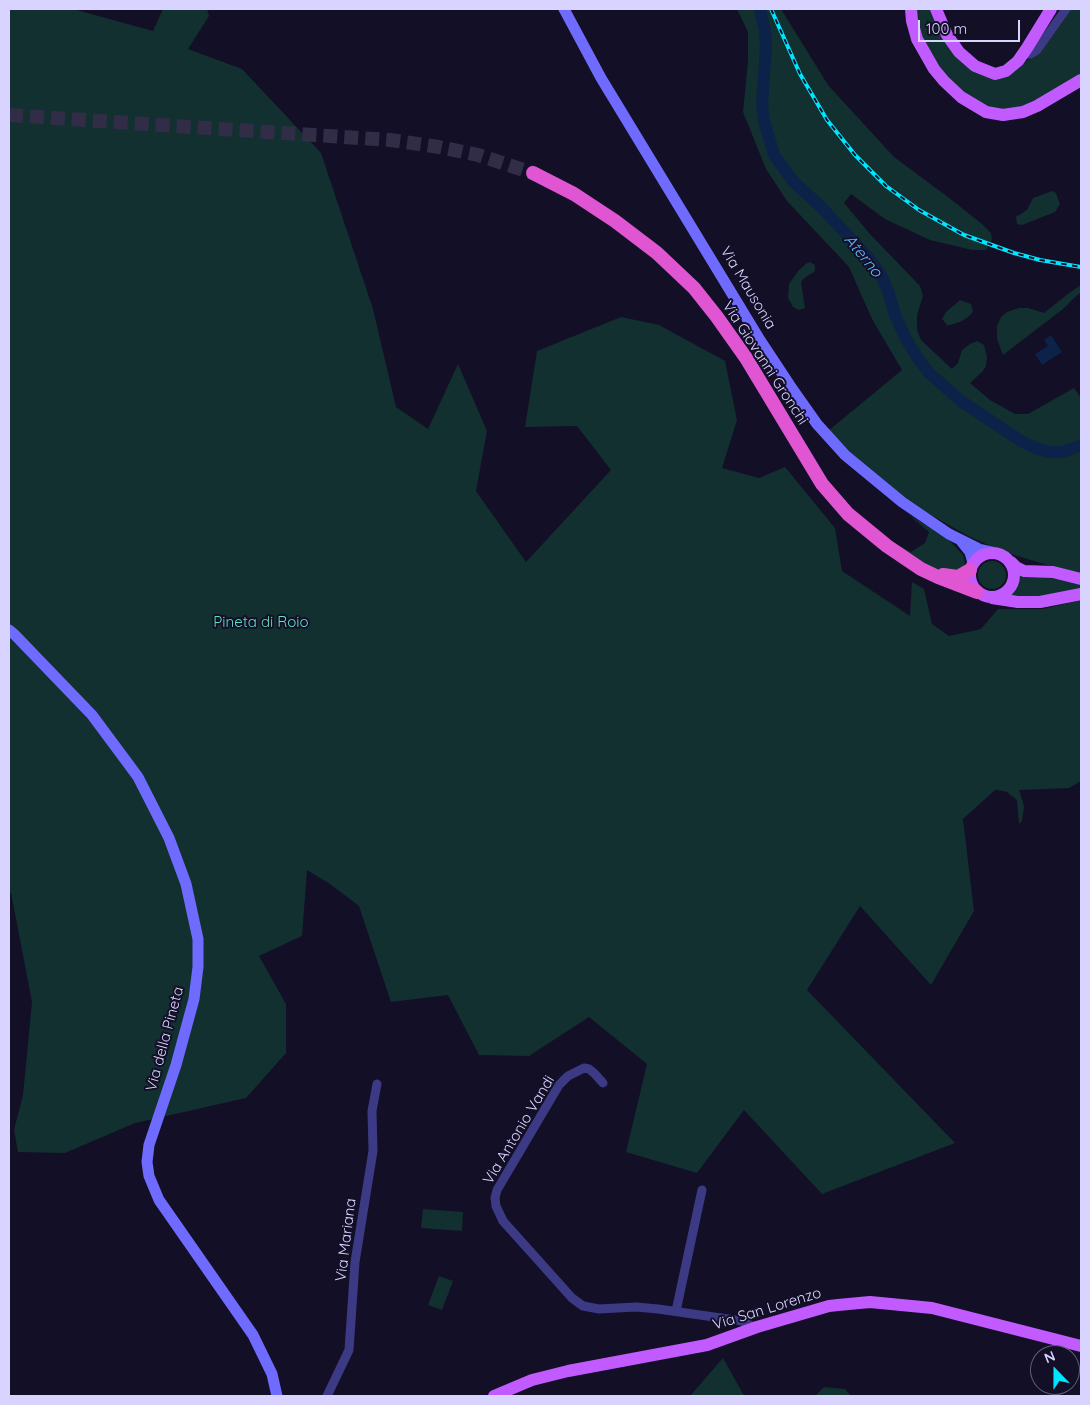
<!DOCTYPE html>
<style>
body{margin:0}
#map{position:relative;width:1090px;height:1405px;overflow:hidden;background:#130f26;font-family:Quicksand,sans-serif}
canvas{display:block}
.frame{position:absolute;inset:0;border:10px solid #d9d4ff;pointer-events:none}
.north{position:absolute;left:1030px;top:1345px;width:50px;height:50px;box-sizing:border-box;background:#130f26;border:1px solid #625e7d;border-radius:50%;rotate:338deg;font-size:14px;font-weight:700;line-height:20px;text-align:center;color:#d9d4ff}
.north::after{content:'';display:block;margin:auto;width:18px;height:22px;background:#00e5ff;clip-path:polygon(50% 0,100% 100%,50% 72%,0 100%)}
.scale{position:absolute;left:918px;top:20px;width:102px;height:22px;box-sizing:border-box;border:2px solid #d9d4ff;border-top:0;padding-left:6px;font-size:15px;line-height:18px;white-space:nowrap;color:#d9d4ff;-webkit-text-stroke:4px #130f26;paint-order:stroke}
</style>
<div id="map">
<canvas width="1090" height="1405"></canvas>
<div class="frame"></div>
<div class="north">N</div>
<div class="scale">100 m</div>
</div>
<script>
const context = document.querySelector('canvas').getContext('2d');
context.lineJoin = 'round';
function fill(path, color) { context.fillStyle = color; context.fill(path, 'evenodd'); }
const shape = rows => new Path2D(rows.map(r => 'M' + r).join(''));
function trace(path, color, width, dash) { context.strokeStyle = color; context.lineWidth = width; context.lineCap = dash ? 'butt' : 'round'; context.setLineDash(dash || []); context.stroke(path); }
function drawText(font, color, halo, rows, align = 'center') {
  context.font = font + ' Quicksand,sans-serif'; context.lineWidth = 4; context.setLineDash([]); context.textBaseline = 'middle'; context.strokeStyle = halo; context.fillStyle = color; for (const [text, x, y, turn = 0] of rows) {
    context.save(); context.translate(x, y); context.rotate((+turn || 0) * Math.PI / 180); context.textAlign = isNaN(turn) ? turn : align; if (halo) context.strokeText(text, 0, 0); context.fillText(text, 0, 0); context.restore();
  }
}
fill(shape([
 [9,9,73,9,153,31,163,9,207,9,209,16,188,49,242,69,321,153,373,309,396,407,428,429,458,364,487,431,476,491,526,562,611,470,577,426,525,427,537,351,621,317,659,325,725,361,737,420,722,468,759,478,785,467,835,528,842,571,910,616,912,582,924,589,932,624,949,636,981,629,998,609,1043,609,1081,600,1081,781,1069,788,1019,790,1024,806,1022,821,1019,824,1017,800,1007,792,998,790,995,790,963,819,974,911,931,985,860,906,807,990,955,1143,822,1194,744,1110,697,1173,626,1152,647,1064,589,1017,529,1056,479,1055,448,995,391,1002,359,906,330,884,307,870,302,936,259,956,286,1004,286,1053,246,1098,135,1123,65,1153,18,1152,14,1130,23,1095,32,1002,11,893,9,892],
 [737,9,781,9,828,85,894,157,948,197,982,224,991,233,992,239,986,250,972,250,930,240,885,219,851,194,844,203,870,234,920,286,923,296,917,315,917,330,921,340,952,369,958,363,962,350,970,344,977,341,984,345,987,357,986,366,982,372,970,383,990,400,1015,414,1028,414,1074,388,1081,398,1081,575,1004,552,968,536,924,511,890,487,859,462,828,431,902,370,872,319,849,267,787,201,766,169,743,112,748,61,748,32],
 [915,9,931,9,965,62,1014,72,1043,47,1070,9,1081,9,1081,76,1034,103,1005,111,987,107,958,88,937,64,920,34],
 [1052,191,1056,193,1060,204,1055,212,1022,225,1017,224,1016,217,1027,210,1033,198],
 [810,262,815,265,815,269,814,272,803,279,801,282,805,308,799,310,793,307,788,298,789,284,798,271,807,263],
 [1081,285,1081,293,1077,295,1063,309,1003,355,997,339,997,326,1001,317,1007,312,1019,308,1028,308,1044,313,1069,293],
 [960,300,971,304,973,312,968,317,962,321,951,325,947,325,942,319,946,312],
 [909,515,944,536,951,542,963,555,965,561,964,567,951,574,923,565,893,542,911,552,925,543,929,532],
 '978 575a14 14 0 1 1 28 0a14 14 0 1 1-28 0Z',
 [1017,574,1081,581,1081,590,1062,595,1027,597,1008,594,1014,587],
 [423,1209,463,1212,462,1231,421,1228],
 [439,1276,453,1281,442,1310,428,1305],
 [723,1358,743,1394,747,1396,690,1396],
 [824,1387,845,1389,851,1396,815,1396]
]), '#12302f');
fill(shape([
 [1051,335,1062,352,1042,365,1035,354,1048,346,1044,340]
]), '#0c2248');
trace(shape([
 [760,9,765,31,766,46,762,103,764,121,774,155,793,181,822,208,868,257,880,273,888,291,895,315,905,337,917,357,929,373,961,401,1021,441,1035,448,1049,452,1063,452,1081,445]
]), '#0c2248', 12);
trace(shape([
 [9,115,390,140,439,147,478,155,533,173]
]), '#312d47', 14, [14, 7]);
trace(shape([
 [1023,54,1030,54,1037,50,1066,9],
 [603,1083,594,1073,589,1069,584,1068,568,1076,559,1085,497,1190,495,1198,496,1206,503,1221,572,1298,583,1306,599,1309,636,1307,658,1309,742,1321,750,1325,752,1329],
 [676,1311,702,1190],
 [327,1396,349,1350,355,1262,373,1151,372,1111,377,1084]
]), '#3d3a85', 9);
trace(shape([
 [564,9,601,78,760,340,793,390,817,424,845,455,902,502,949,534,979,549,992,552],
 [962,542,970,552,973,563],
 [9,630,15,635,92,715,138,777,169,838,186,884,198,939,198,967,194,999,176,1065,149,1145,147,1162,149,1176,159,1200,253,1335,272,1374,277,1396]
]), '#6f6bff', 11);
trace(shape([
 [911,9,912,21,917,39,934,69,944,81,961,97,986,112,1003,115,1023,112,1037,106,1081,80],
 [936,9,947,35,959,52,975,66,995,74,1006,71,1018,61,1027,48,1051,9],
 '970 575a22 22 0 1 1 44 0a22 22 0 1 1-44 0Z',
 [1011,562,1016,567,1024,571,1053,572,1081,579],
 [992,598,1018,602,1040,602,1081,594],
 [494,1396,532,1380,568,1371,707,1345,757,1327,829,1306,838,1305,870,1302,932,1308,1081,1346]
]), '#c25bff', 12);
trace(shape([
 [533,173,574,194,615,221,657,253,694,288,717,317,746,358,822,484,848,514,887,546,921,569,938,577,977,592],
 [943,575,958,577,970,570]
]), '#e055d1', 14);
const rail = shape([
 [771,9,800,74,827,120,855,155,886,186,919,210,964,235,1014,253,1040,260,1081,267]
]);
trace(rail, '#00e5ff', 4);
trace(rail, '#130f26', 2, [5.5]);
drawText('15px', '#d9d4ff', '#130f26', [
 ["Via Mausonia",748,288,59],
 ["Via Giovanni Gronchi",765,363,57],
 ["Via della Pineta",165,1039,-75],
 ["Via Antonio Vandi",519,1130,-59],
 ["Via Mariana",346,1240,-83],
 ["Via San Lorenzo",767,1309,-17]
]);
drawText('15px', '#5fe0c0', '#130f26', [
 ["Pineta di Roio",261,622]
]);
drawText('italic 16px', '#62b6ff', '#130f26', [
 ["Aterno",863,256,51]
]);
</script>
